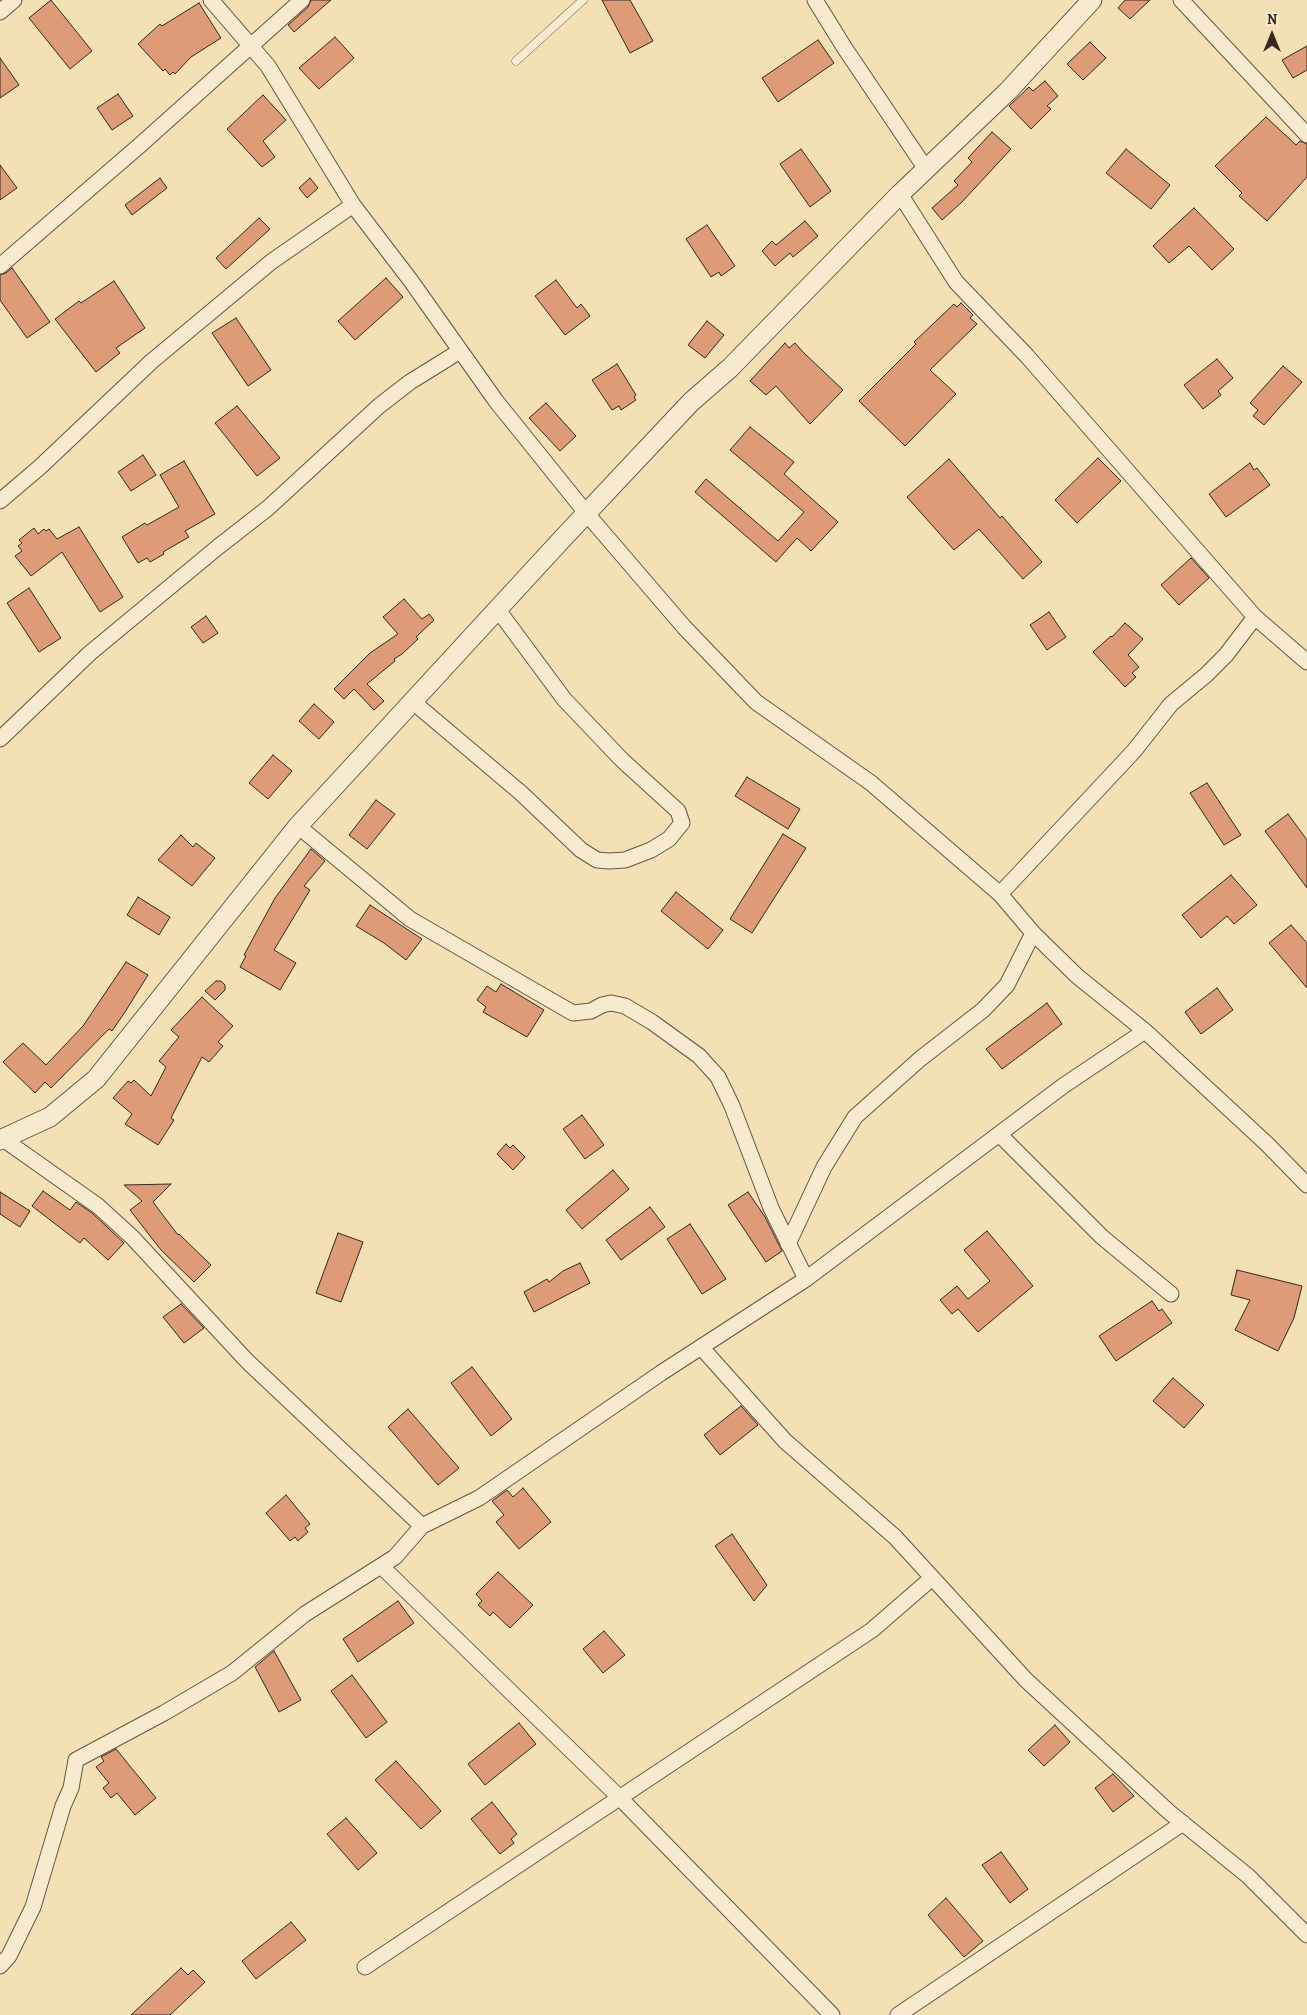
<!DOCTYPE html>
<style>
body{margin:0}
#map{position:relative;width:1307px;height:2015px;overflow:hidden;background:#f3e0b5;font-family:Alegreya,serif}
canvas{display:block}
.north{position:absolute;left:1247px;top:10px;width:50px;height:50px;-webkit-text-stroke:4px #f7ebcf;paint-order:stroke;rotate:0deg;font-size:14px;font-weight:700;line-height:20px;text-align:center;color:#362720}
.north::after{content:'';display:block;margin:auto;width:18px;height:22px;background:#362720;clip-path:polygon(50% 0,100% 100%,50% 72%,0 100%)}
</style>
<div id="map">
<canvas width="1307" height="2015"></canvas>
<div class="north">N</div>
</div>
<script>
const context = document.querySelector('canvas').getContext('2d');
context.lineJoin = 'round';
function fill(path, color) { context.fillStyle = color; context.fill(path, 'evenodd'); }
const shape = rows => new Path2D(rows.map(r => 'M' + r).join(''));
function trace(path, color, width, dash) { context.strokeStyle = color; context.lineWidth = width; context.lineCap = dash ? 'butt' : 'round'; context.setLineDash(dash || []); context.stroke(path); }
const building = shape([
 [51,0,92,51,70,69,29,18,51,0],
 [311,0,331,0,294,32,288,25,308,7,311,0],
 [602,0,630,0,653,41,630,53,602,0],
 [1125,0,1150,0,1130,19,1118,8,1125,0],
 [199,3,221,38,191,57,175,74,173,72,170,75,165,69,163,71,138,44,160,24,162,26,199,3],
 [335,37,354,58,319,89,299,68,335,37],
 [818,40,834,63,778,102,762,78,818,40],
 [1090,42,1106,58,1083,80,1067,64,1090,42],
 [1307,46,1307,70,1293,78,1282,60,1307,46],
 [0,58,19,85,0,98,0,58],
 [1045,81,1058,96,1047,106,1051,109,1031,129,1009,106,1029,87,1033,91,1045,81],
 [118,94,133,116,112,130,97,108,118,94],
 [263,95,286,120,263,141,275,157,262,167,227,129,263,95],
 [1266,117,1296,145,1300,141,1307,144,1307,177,1267,221,1239,196,1242,193,1215,166,1266,117],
 [992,132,1011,149,962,202,942,220,932,208,958,185,954,181,972,162,968,158,992,132],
 [801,149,831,191,810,207,780,164,801,149],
 [1126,149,1170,185,1151,209,1106,173,1126,149],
 [0,165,17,188,0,200,0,165],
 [160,178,167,188,132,215,125,205,160,178],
 [310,178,318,188,307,198,299,188,310,178],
 [1194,208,1234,249,1212,270,1189,246,1169,263,1153,246,1194,208],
 [259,218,270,229,226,269,216,258,259,218],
 [805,221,818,236,793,257,790,253,775,266,762,251,772,241,776,245,805,221],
 [707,225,735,266,721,276,719,272,711,277,686,239,707,225],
 [12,268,50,322,27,338,0,300,0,275,6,273,12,268],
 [386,278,403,297,355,340,338,321,386,278],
 [556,280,577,308,581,304,590,316,565,335,535,296,556,280],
 [114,281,145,328,116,348,120,353,96,372,55,319,79,301,81,303,114,281],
 [961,303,973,315,970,318,977,324,930,370,956,394,905,446,859,401,916,344,914,342,954,304,957,307,961,303],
 [236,318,271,370,248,386,212,333,236,318],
 [707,321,724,335,705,358,688,345,707,321],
 [785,343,789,348,795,343,803,352,843,390,810,424,776,386,766,395,750,381,785,343],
 [1217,359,1233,378,1218,391,1221,395,1203,409,1184,385,1217,359],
 [617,364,636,395,634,397,636,400,621,410,619,406,612,410,592,380,617,364],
 [1283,366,1302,382,1264,425,1253,416,1258,410,1250,403,1283,366],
 [546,403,576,436,560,451,529,418,546,403],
 [237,406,280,458,257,476,215,423,237,406],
 [750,427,794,462,784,474,838,522,811,551,797,538,776,562,695,492,706,479,778,541,804,512,730,450,750,427],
 [143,455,156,475,131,491,118,472,143,455],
 [1098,458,1121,481,1077,523,1055,500,1098,458],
 [949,459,1000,518,1002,516,1042,562,1023,579,979,529,954,550,907,497,949,459],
 [184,461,215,514,185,531,189,537,163,552,164,554,150,562,147,558,138,563,122,537,145,523,147,525,179,507,160,475,184,461],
 [1250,463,1254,470,1257,468,1270,485,1226,517,1209,494,1250,463],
 [79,527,123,597,100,612,62,552,31,576,15,556,22,551,18,546,22,543,19,540,34,528,38,534,44,529,46,531,49,529,57,539,79,527],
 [1191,558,1209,578,1179,605,1161,585,1191,558],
 [29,588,61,638,39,652,7,603,29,588],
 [404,599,422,619,429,614,434,620,416,637,418,639,402,654,394,659,395,661,367,684,384,701,374,710,354,689,344,699,334,689,370,653,398,634,383,617,404,599],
 [1049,612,1066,637,1047,650,1030,625,1049,612],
 [206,616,218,633,203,643,191,627,206,616],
 [1125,623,1143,639,1128,655,1139,667,1132,673,1136,677,1125,687,1093,652,1111,636,1112,637,1125,623],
 [314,704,334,722,319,739,299,721,314,704],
 [273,755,292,771,268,799,249,783,273,755],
 [747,777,800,809,788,829,735,796,747,777],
 [1207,783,1241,835,1224,845,1190,793,1207,783],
 [376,800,395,814,367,849,349,835,376,800],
 [1288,814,1307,840,1307,888,1265,831,1288,814],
 [783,834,806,848,752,933,730,919,783,834],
 [181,835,193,847,196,843,215,858,192,886,158,860,181,835],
 [311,849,325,861,304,886,310,890,274,950,296,963,280,990,240,967,246,956,244,955,275,898,311,849],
 [1231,875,1257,905,1234,924,1227,916,1201,938,1182,915,1231,875],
 [676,892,723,930,708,949,661,911,676,892],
 [138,897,170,917,159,935,127,915,138,897],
 [370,905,422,939,406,960,384,943,356,926,370,905],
 [1291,925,1307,943,1307,988,1269,943,1291,925],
 [126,962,148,975,125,1012,112,1031,109,1029,51,1088,45,1082,35,1093,3,1062,23,1043,46,1065,83,1026,126,962],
 [216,981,221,981,225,985,225,990,215,1000,205,991,216,981],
 [501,984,544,1010,527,1037,483,1012,486,1007,477,1000,487,986,496,992,501,984],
 [1217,988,1233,1010,1201,1034,1185,1012,1217,988],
 [202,997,233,1026,218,1042,223,1046,209,1062,202,1057,171,1118,174,1120,158,1145,125,1124,132,1114,113,1098,128,1081,131,1083,134,1080,151,1096,166,1067,159,1061,179,1037,171,1030,202,997],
 [1047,1003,1062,1024,1002,1069,986,1049,1047,1003],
 [582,1115,604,1145,585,1159,563,1129,582,1115],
 [506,1144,510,1148,513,1145,525,1157,513,1170,497,1154,506,1144],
 [613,1170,629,1189,582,1229,566,1210,613,1170],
 [171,1184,153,1202,178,1235,179,1234,211,1265,194,1282,161,1250,130,1210,142,1201,124,1185,171,1184],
 [43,1191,70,1210,76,1202,92,1213,124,1243,108,1260,84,1238,80,1243,32,1206,43,1191],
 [0,1192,30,1211,20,1227,0,1214,0,1192],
 [748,1192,765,1217,782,1251,766,1262,728,1205,748,1192],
 [650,1207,665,1227,621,1260,606,1240,650,1207],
 [690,1224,726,1279,702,1294,667,1239,690,1224],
 [987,1231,1033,1286,978,1332,958,1309,952,1314,940,1300,957,1286,968,1299,990,1281,964,1250,987,1231],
 [338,1233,363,1242,341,1302,316,1293,338,1233],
 [580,1263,590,1283,534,1312,524,1292,547,1279,549,1282,563,1271,580,1263],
 [1237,1270,1302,1286,1294,1318,1278,1351,1235,1330,1250,1300,1231,1295,1237,1270],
 [1152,1301,1159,1311,1162,1309,1172,1323,1116,1361,1099,1336,1152,1301],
 [181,1304,204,1328,184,1343,163,1317,181,1304],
 [472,1367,512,1419,491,1436,451,1383,472,1367],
 [1173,1378,1204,1405,1184,1428,1153,1401,1173,1378],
 [741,1406,758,1425,720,1455,704,1435,741,1406],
 [408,1409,459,1468,438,1485,388,1427,408,1409],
 [523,1488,551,1522,519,1549,496,1522,504,1515,492,1501,507,1490,513,1497,523,1488],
 [286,1495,310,1524,305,1528,308,1532,298,1541,295,1537,290,1541,266,1513,286,1495],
 [732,1534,767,1585,754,1601,715,1546,732,1534],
 [498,1572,533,1605,510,1628,493,1612,490,1616,478,1605,482,1601,476,1594,498,1572],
 [398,1601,414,1623,358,1662,343,1639,398,1601],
 [604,1631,625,1655,603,1673,583,1649,604,1631],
 [274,1651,301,1700,279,1712,255,1667,274,1651],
 [352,1675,387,1722,366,1738,331,1691,352,1675],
 [519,1723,536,1744,485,1785,468,1764,519,1723],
 [1055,1725,1070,1742,1044,1766,1028,1750,1055,1725],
 [116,1749,156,1798,135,1815,117,1793,111,1798,103,1788,109,1783,96,1767,104,1761,101,1757,116,1749],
 [396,1761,441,1811,421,1829,375,1780,396,1761],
 [1113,1774,1134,1796,1113,1812,1095,1788,1113,1774],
 [492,1802,517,1834,511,1839,514,1843,500,1854,471,1819,492,1802],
 [346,1818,377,1853,358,1870,327,1834,346,1818],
 [1001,1852,1028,1889,1010,1903,982,1865,1001,1852],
 [946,1898,983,1941,964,1957,928,1915,946,1898],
 [291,1922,306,1940,256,1979,242,1961,291,1922],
 [181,1968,188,1975,193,1970,205,1982,170,2015,131,2015,181,1968]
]);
fill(building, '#dd9b77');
trace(building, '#362720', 1);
const service = shape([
 [516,61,583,0]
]);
const minor = shape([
 [211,0,268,66,353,205,411,281,496,401,587,514,684,627,756,702,871,783,1000,894,1033,933,1077,976,1145,1031,1267,1144,1307,1185],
 [815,0,844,47,926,169],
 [1181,0,1307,135],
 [0,12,14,0],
 [900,194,956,282,1027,356,1255,617,1307,662],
 [0,266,139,146,302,0],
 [0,501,40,467,152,361,271,262,353,205],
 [412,701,521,793,581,850,597,860,609,861,625,860,651,850,669,839,682,823,678,811,622,760,564,699,498,610],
 [0,739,90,653,218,547,268,508,379,406,410,382,460,351],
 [298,826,410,919,573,1013,591,1011,602,1005,611,1003,625,1006,652,1022,699,1056,718,1077,732,1106,771,1208,806,1279],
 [1000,894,1134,751,1171,704,1206,675,1226,655,1255,617],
 [999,1134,1102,1237,1171,1294],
 [3,1139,98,1206,132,1237,247,1361,422,1526],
 [788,1244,824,1167,855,1117,920,1059,983,1010,1007,985,1033,933],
 [701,1347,785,1441,895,1537,1026,1680,1169,1812,1248,1876,1307,1935],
 [381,1566,619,1797,832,2015],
 [0,1966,9,1956,33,1907,63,1806,71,1788,76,1760,164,1713,232,1673,305,1614,395,1557,422,1526,479,1498,661,1373,806,1279,1063,1086,1145,1031],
 [365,1967,872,1630,932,1578],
 [898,2015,1183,1823]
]);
const tertiary = shape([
 [0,1140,50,1117,96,1079,298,826,564,537,691,402,730,368,900,194,1008,91,1092,0]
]);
trace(service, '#655545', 9);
trace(minor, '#655545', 17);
trace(tertiary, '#655545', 21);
trace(service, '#f7ebcf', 8);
trace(minor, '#f7ebcf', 15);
trace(tertiary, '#f7ebcf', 19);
</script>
